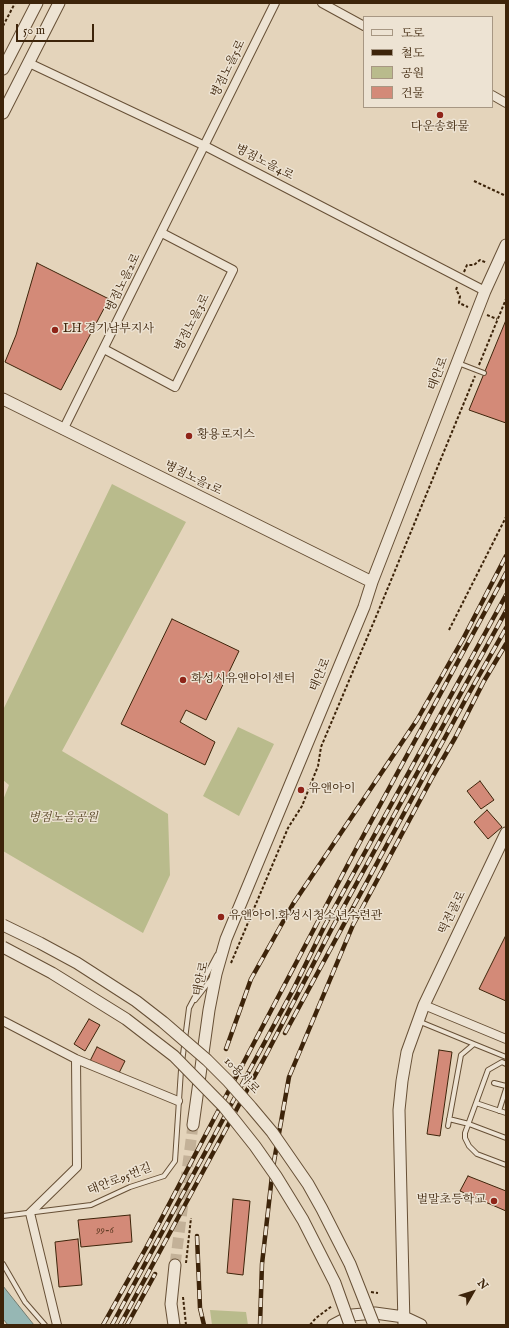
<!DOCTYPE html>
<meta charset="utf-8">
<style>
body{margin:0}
#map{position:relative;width:509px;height:1328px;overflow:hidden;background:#e4d4bb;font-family:"IM FELL English","Noto Serif KR",serif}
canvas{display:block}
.frame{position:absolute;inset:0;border:4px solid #3d240a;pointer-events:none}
.legend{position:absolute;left:363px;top:16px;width:130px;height:92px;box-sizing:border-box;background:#ede3d3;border:1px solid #a79783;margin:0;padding:5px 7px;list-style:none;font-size:12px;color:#3d240a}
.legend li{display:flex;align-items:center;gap:8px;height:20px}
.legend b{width:20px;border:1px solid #a79783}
.north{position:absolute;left:453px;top:1272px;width:40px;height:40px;-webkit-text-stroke:3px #ede3d3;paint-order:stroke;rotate:51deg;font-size:11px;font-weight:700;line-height:16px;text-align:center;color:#3d240a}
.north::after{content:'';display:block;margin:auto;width:14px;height:18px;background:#3d240a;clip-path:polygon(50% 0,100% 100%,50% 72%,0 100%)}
.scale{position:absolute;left:16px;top:24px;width:78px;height:18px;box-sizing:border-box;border:2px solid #3d240a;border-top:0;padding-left:5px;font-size:12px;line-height:14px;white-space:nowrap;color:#3d240a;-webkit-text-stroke:3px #ede3d3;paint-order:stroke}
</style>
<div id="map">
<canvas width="509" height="1328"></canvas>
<div class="frame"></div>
<ul class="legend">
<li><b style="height:5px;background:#ede3d3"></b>도로</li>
<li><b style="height:5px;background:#3d240a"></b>철도</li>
<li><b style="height:11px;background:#b9bb8c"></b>공원</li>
<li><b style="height:11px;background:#d38a78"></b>건물</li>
</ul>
<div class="north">N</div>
<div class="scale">50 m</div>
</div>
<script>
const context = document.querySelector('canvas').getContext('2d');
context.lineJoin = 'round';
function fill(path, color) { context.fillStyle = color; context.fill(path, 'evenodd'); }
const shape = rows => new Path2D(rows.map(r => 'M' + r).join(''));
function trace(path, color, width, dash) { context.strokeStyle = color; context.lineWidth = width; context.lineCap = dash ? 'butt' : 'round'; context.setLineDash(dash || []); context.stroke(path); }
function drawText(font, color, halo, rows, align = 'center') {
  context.font = font + ' "IM FELL English","Noto Serif KR",serif'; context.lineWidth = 3; context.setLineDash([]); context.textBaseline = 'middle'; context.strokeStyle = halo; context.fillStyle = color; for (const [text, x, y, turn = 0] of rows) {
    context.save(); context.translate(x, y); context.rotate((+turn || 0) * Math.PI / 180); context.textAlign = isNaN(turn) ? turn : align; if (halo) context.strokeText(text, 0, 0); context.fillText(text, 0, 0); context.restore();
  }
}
fill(shape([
 [112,484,186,522,62,751,168,814,170,875,143,933,3,851,3,800,9,785,3,780,3,710],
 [238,727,274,744,239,816,203,796],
 [210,1310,246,1312,248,1325,212,1325]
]), '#b9bb8c');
const water = shape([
 [3,1286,34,1325,8,1325,3,1319,3,1286]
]);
fill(water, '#96b7b4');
trace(water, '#727c70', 1);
const building = shape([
 [37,263,109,299,61,390,5,362,16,335,37,263],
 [506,320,506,423,469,410,506,320],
 [172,619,239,651,206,720,186,710,180,722,215,742,205,765,121,724,172,619],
 [480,781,494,800,481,809,467,791,480,781],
 [487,810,502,827,488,839,474,822,487,810],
 [506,935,506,1001,479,989,506,935],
 [89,1019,100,1025,85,1051,74,1044,89,1019],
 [97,1047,125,1061,118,1075,90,1061,97,1047],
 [439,1050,452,1052,440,1136,427,1134,439,1050],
 [468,1176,506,1191,506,1211,460,1191,468,1176],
 [233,1199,250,1201,243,1275,227,1273,233,1199],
 [130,1215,132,1242,81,1247,78,1220,130,1215],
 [78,1239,82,1285,59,1287,55,1242,78,1239]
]);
fill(building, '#d38a78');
trace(building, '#3d240a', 1);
trace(shape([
 [175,1265,193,1125]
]), '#c3b198', 11, [11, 5.5]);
const service = shape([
 [458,363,484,373],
 [195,1000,212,978],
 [418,1021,474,1044],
 [506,1064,502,1062,488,1070,465,1133,465,1138,469,1146,477,1154,506,1165],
 [494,1083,506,1086],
 [476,1103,506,1113],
 [499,1111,506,1089],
 [449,1119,469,1124,506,1138],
 [448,1126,461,1055,474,1044,506,1057],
 [3,1216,91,1205,130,1187,164,1176,175,1161,181,1070,189,1008,217,955],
 [3,1264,25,1302,45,1325]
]);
const minor = shape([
 [322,3,364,26],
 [29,63,205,146,485,291],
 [492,95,506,103],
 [104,349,175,387,233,270,162,233],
 [63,430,275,3],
 [424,1005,506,1039],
 [3,1021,76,1059,178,1101],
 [57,1325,30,1213,77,1167,76,1059]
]);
const tertiary = shape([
 [3,69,37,3],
 [3,113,59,3],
 [3,399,372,582],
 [193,1125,209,1010,216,974,226,939,364,607,372,582,485,291,506,245],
 [174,1325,171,1304,175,1265],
 [333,1325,352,1315,375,1313,404,1317,421,1325],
 [404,1325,399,1110,402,1081,407,1052,424,1005,506,833]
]);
trace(service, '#675036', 6);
trace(minor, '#675036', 10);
trace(tertiary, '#675036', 13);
trace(shape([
 [3,26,15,3],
 [474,181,506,196],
 [464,272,467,265,474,265,480,260,487,263],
 [457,287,456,290,460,296,459,303,468,307],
 [487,315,497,319],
 [479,365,506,299],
 [449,630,506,517],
 [231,963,288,828,302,806,318,766,321,747,378,612,475,376],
 [186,1263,191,1218],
 [371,1292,378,1293],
 [183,1297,186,1325],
 [310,1325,316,1318,332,1306]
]), '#3d240a', 2, [3, 2]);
trace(service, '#ede3d3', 4);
trace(minor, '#ede3d3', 8);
trace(tertiary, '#ede3d3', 11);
const rail = shape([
 [285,1033,468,695,506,628],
 [226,1049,251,979,293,904,417,720,463,639,506,556],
 [197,1236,200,1308,204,1325],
 [103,1325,146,1248,355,851,506,573],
 [112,1325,294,988,324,927,506,595],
 [120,1325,266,1055,331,930,506,611],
 [127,1325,155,1274],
 [260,1325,262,1264,273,1167,289,1077,353,925,433,776,455,738,484,681,506,644]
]);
trace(rail, '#3d240a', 4.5);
trace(rail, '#ede3d3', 3, [9]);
const tertiaryBridge = shape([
 [3,925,40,943,77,963,136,1001,163,1022,207,1060,228,1081,251,1107,272,1132,308,1184,322,1209,350,1264,374,1325],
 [3,947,52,973,126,1019,174,1056,224,1107,255,1146,276,1176,303,1220,335,1283,350,1325]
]);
trace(tertiaryBridge, '#675036', 13, []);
trace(tertiaryBridge, '#ede3d3', 11);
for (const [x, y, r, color] of [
 [440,115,4,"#8f2418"],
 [55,330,4,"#8f2418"],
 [189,436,4,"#8f2418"],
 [183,680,4,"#8f2418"],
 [301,790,4,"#8f2418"],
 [221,917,4,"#8f2418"],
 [494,1201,4,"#8f2418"]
]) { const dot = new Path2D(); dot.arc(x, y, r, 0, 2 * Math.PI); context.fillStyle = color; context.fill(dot); trace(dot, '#ede3d3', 1.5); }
drawText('10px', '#623e26', null, [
 ["99-6",105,1231]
]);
drawText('12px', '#3d240a', '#ede3d3', [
 ["병점노을5로",229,69,-64],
 ["병점노을4로",264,163,27],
 ["병점노을2로",124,283,-64],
 ["병점노을3로",193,323,-63],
 ["태안로",439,374,-69],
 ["병점노을1로",193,479,26],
 ["태안로",321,675,-67],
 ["떡전골로",453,913,-64],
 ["태안로",202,979,-78],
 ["10용사로",241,1076,47],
 ["태안로95번길",120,1180,-21]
]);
drawText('12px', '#3d240a', '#ede3d3', [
 ["다운송화물",440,128,"center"],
 ["LH 경기남부지사",63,330],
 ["황용로지스",197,436],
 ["화성시유앤아이센터",191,680],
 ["유앤아이",309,790],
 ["유앤아이.화성시청소년수련관",229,917],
 ["벌말초등학교",486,1201,"right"]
], 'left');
drawText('italic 12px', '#5c4a2a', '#ede3d3', [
 ["병점노을공원",63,819]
]);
</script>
